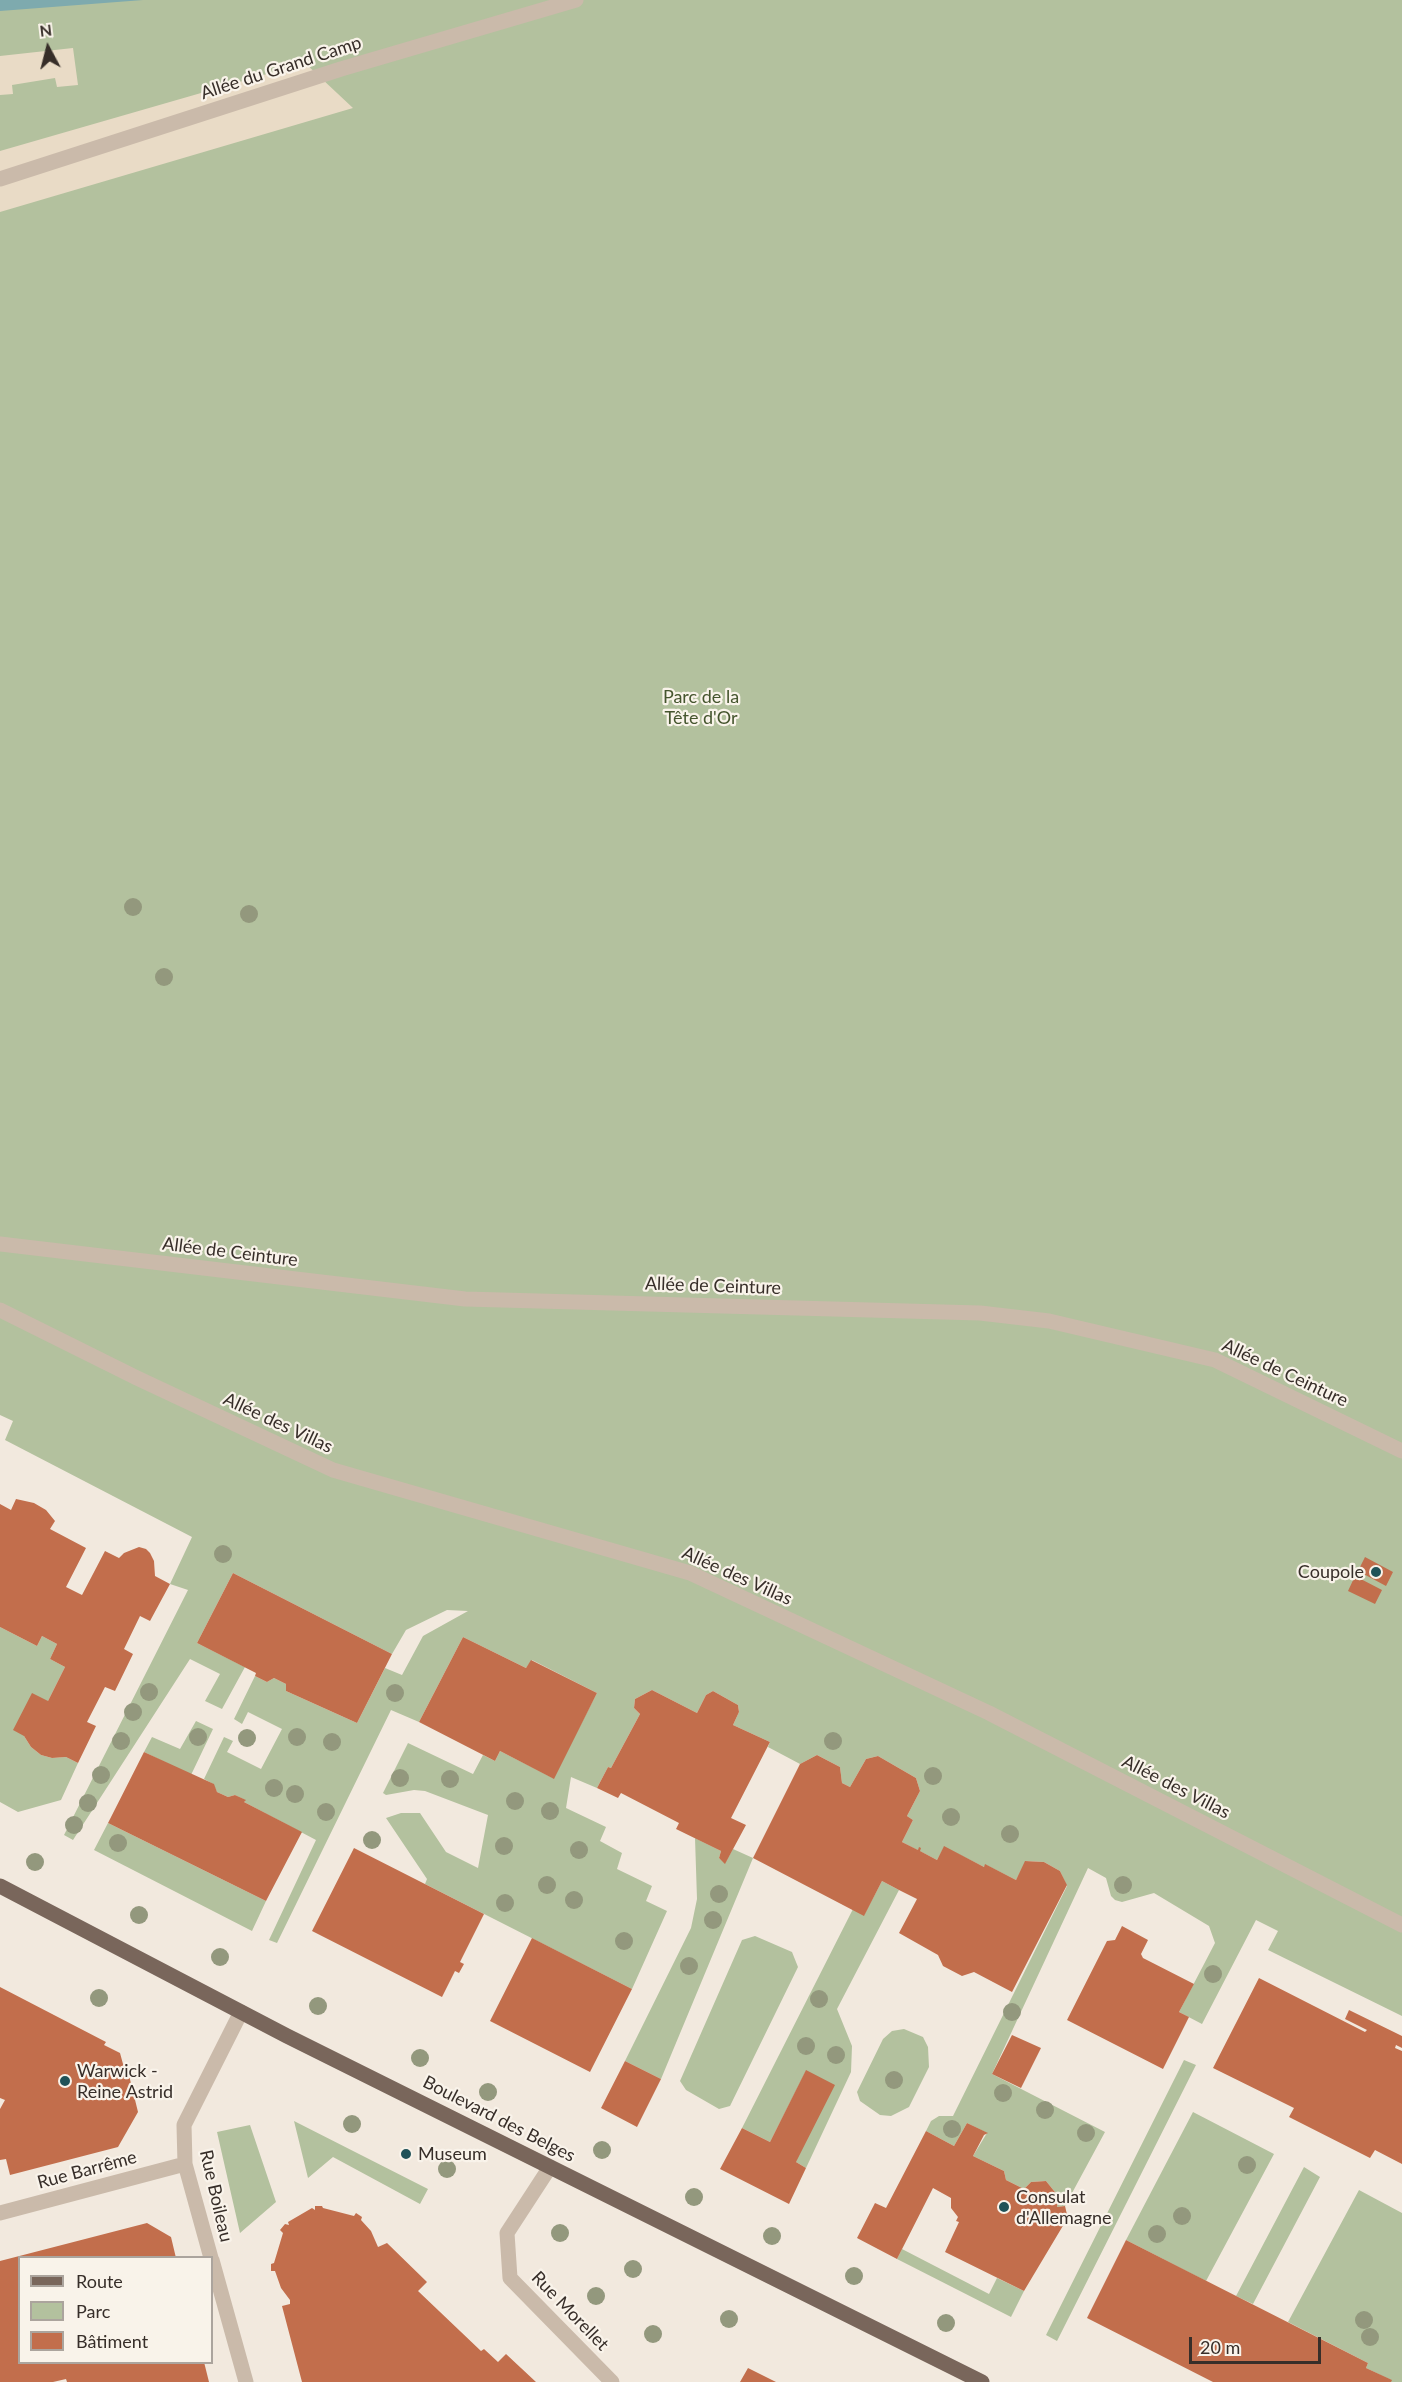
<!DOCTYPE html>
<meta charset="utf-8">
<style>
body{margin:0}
#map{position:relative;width:1402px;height:2382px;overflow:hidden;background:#f2e9de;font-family:Lato,sans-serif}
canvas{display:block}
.legend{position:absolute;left:18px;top:2256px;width:195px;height:108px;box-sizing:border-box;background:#f9f3ea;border:2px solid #aba49d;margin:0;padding:8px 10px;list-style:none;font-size:18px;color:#372e29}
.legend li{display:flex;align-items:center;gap:12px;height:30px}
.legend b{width:30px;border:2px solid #aba49d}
.north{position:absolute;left:18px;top:18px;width:60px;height:60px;-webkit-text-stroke:4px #f9f3ea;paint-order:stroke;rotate:353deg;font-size:16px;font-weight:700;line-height:24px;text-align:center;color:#372e29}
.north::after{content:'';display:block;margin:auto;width:21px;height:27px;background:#372e29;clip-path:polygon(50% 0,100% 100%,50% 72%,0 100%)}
.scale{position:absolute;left:1189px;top:2337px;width:132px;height:27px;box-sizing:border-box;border:3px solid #372e29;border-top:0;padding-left:8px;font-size:18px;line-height:21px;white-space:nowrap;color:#372e29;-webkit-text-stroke:4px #f9f3ea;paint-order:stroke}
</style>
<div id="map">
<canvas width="1402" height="2382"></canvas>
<ul class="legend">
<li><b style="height:8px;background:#79665b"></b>Route</li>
<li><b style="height:16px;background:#b3c19e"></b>Parc</li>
<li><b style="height:16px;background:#c26e4c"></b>Bâtiment</li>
</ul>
<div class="north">N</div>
<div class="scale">20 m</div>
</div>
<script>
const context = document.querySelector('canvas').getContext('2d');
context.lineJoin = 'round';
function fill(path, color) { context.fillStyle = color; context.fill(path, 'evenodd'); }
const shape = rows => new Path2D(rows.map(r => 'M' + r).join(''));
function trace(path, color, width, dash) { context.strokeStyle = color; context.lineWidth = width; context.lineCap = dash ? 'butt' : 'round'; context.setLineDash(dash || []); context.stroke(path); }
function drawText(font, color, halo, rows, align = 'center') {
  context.font = font + ' Lato,sans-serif'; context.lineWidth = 4.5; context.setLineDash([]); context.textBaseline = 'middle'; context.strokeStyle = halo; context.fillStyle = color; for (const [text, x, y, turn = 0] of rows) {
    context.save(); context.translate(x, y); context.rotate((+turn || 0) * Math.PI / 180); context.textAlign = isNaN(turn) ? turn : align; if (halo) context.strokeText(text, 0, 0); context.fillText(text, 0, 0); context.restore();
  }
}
fill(shape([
 [0,0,1402,0,1402,2016,1268,1950,1278,1931,1256,1920,1202,2024,1179,2012,1215,1943,1209,1926,1154,1893,1122,1902,1115,1900,1111,1896,1106,1878,1088,1868,992,2074,1105,2132,1065,2206,1057,2207,1059,2197,1046,2181,1031,2182,1024,2189,1006,2180,1004,2171,973,2156,987,2133,967,2123,954,2146,926,2131,931,2121,939,2116,953,2116,1067,1886,1060,1871,1044,1862,1026,1861,1016,1880,986,1865,984,1867,944,1847,937,1860,902,1842,913,1820,907,1816,920,1791,916,1778,878,1756,866,1759,850,1787,842,1783,840,1767,817,1755,800,1764,768,1747,770,1742,733,1725,739,1712,738,1705,713,1691,706,1695,697,1713,652,1690,635,1699,634,1708,640,1714,611,1768,608,1767,597,1788,571,1777,566,1808,606,1827,600,1841,622,1853,617,1869,652,1886,646,1901,667,1911,632,1989,425,1884,427,1879,386,1818,401,1813,420,1813,446,1852,478,1868,488,1815,425,1791,414,1790,386,1795,383,1793,408,1743,473,1774,483,1755,495,1761,500,1751,553,1778,597,1693,532,1660,526,1668,463,1637,419,1722,391,1710,277,1943,269,1940,316,1840,244,1802,245,1800,235,1795,228,1797,217,1792,213,1784,204,1779,224,1737,233,1741,227,1752,261,1769,282,1729,248,1712,242,1724,234,1719,255,1676,267,1682,274,1678,286,1684,286,1691,357,1723,385,1668,402,1675,423,1636,468,1611,447,1610,406,1630,392,1654,233,1573,197,1643,245,1667,222,1709,205,1701,220,1674,190,1659,73,1840,64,1835,188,1590,170,1584,192,1537,5,1440,13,1421,0,1415],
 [0,1627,37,1646,42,1636,57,1644,50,1659,65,1667,48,1701,24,1736,31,1747,41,1755,52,1758,66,1757,78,1763,61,1800,18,1812,0,1802],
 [196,1721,213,1729,191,1775,144,1752,152,1737,180,1749],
 [108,1823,266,1901,252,1931,94,1850],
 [695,1838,721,1851,719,1858,725,1863,733,1849,753,1858,661,2079,625,2061,691,1928,697,1899],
 [882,1881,899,1890,837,2009,852,2046,851,2072,806,2168,796,2162,806,2071,770,2142,742,2128,853,1909,864,1915],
 [755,1936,792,1952,798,1967,730,2106,719,2109,686,2090,680,2081,742,1940],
 [904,2029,923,2037,928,2047,929,2067,909,2107,891,2116,880,2115,860,2101,857,2092,883,2039,892,2031],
 [1184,2060,1196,2065,1057,2341,1046,2335],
 [1193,2112,1274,2154,1206,2281,1126,2240],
 [294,2121,428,2189,420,2204,333,2157,308,2178],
 [250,2125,276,2202,240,2233,217,2132],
 [1304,2167,1320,2177,1253,2304,1236,2296],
 [1359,2190,1402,2213,1402,2382,1391,2382,1391,2380,1366,2368,1368,2363,1288,2322],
 [902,2249,989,2294,997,2278,1024,2291,1011,2317,897,2259]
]), '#b3c19e');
fill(shape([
 [73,48,78,85,57,87,55,78,12,85,13,94,0,95,0,56],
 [305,63,353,108,0,212,0,151]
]), '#e9dbc6');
fill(shape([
 [0,0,143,0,0,11]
]), '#7eaaae');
fill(shape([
 [16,1499,34,1503,46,1510,55,1521,50,1529,86,1548,66,1587,82,1595,105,1551,119,1558,124,1553,139,1547,146,1549,150,1553,154,1561,155,1576,170,1584,150,1621,140,1616,124,1649,133,1654,115,1691,105,1687,87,1722,96,1726,78,1763,66,1757,52,1758,41,1755,31,1747,24,1736,13,1730,32,1693,48,1701,65,1667,50,1659,57,1644,42,1636,37,1646,0,1627,0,1504,11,1510],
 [1365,1557,1393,1572,1386,1586,1358,1571],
 [233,1573,392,1654,357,1723,286,1691,286,1684,274,1678,267,1682,255,1676,256,1673,197,1643],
 [1355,1576,1382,1590,1375,1604,1348,1591],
 [463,1637,526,1668,531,1660,597,1693,554,1779,500,1751,495,1761,419,1722],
 [652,1690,697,1713,706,1695,713,1691,738,1705,739,1712,733,1725,770,1742,731,1818,746,1825,725,1864,719,1858,721,1851,676,1829,679,1823,621,1793,618,1798,597,1788,608,1767,611,1768,640,1714,634,1708,635,1699],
 [144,1752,214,1784,217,1792,228,1797,235,1795,246,1800,244,1802,302,1832,266,1901,108,1823],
 [817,1755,840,1767,842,1783,850,1787,866,1759,878,1756,916,1778,920,1791,907,1816,913,1820,902,1842,918,1850,919,1847,921,1848,920,1851,937,1860,944,1846,984,1867,985,1864,1016,1880,1025,1861,1044,1862,1060,1871,1067,1885,1012,1992,974,1972,962,1976,943,1966,938,1955,899,1933,917,1899,899,1890,882,1881,864,1916,753,1858,800,1764],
 [354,1848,484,1914,460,1962,464,1964,459,1973,455,1971,442,1997,312,1931],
 [1122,1926,1148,1940,1141,1954,1143,1958,1194,1984,1179,2012,1189,2017,1163,2069,1067,2020,1107,1941,1115,1940],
 [532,1938,632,1989,590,2072,490,2021],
 [1259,1978,1365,2032,1367,2030,1345,2019,1349,2010,1402,2036,1402,2048,1396,2045,1395,2048,1402,2051,1402,2164,1375,2150,1370,2158,1289,2117,1294,2108,1213,2068],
 [0,1987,106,2042,104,2045,120,2053,123,2064,126,2063,138,2112,118,2147,10,2175,6,2159,0,2160,0,2109,5,2100,0,2098],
 [1012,2035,1041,2048,1021,2088,992,2074],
 [625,2061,661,2079,637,2127,601,2108],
 [806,2070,835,2085,796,2162,806,2168,789,2204,720,2169,742,2128,770,2142],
 [967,2123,988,2133,984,2135,973,2156,1004,2171,1006,2180,1024,2189,1031,2182,1046,2181,1059,2197,1057,2207,1065,2206,1069,2223,1064,2224,1024,2291,945,2252,959,2222,956,2221,958,2217,951,2208,951,2198,933,2188,897,2259,857,2238,875,2203,886,2208,926,2131,954,2146],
 [315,2206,322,2206,323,2208,354,2216,356,2213,362,2217,361,2220,371,2231,378,2247,387,2243,427,2282,418,2291,481,2351,484,2349,498,2362,506,2354,536,2382,302,2382,282,2306,290,2304,290,2300,281,2288,275,2271,271,2271,271,2264,274,2263,283,2233,280,2230,285,2224,289,2225,288,2222,312,2208,315,2210],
 [147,2223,171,2237,176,2258,20,2258,20,2362,204,2362,209,2382,67,2382,66,2379,53,2382,0,2382,0,2261],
 [1126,2240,1368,2363,1366,2368,1392,2380,1391,2382,1213,2382,1087,2318],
 [748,2368,776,2382,740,2382]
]), '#c26e4c');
trace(shape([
 [0,179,341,69,576,0],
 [0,1244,465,1299,980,1313,1049,1321,1215,1360,1402,1451],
 [0,1310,137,1378,333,1470,690,1573,989,1713,1402,1925],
 [550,2167,507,2233,510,2278,612,2382],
 [0,2213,185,2164],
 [211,2258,185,2164,184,2125,241,2012],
 [212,2260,246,2382]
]), '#cabaaa', 15);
trace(shape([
 [0,1886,287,2036,982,2382]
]), '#79665b', 15);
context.fillStyle = '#93987d';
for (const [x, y] of [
 [133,907],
 [249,914],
 [164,977],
 [223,1554],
 [149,1692],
 [395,1693],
 [133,1712],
 [198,1737],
 [297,1737],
 [247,1738],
 [121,1741],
 [833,1741],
 [332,1742],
 [101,1775],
 [933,1776],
 [400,1778],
 [450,1779],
 [274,1788],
 [295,1794],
 [515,1801],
 [88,1803],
 [550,1811],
 [326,1812],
 [951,1817],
 [74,1825],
 [1010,1834],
 [372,1840],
 [118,1843],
 [504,1846],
 [579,1850],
 [35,1862],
 [547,1885],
 [1123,1885],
 [719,1894],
 [574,1900],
 [505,1903],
 [139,1915],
 [713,1920],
 [624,1941],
 [220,1957],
 [689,1966],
 [1213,1974],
 [99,1998],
 [819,1999],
 [318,2006],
 [1012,2012],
 [806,2046],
 [836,2055],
 [420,2058],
 [894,2080],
 [488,2092],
 [1003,2093],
 [1045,2110],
 [352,2124],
 [952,2129],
 [1086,2133],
 [602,2150],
 [1247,2165],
 [447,2169],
 [694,2197],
 [1182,2216],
 [560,2233],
 [1157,2234],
 [772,2236],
 [633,2269],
 [854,2276],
 [596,2296],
 [729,2319],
 [1364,2320],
 [946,2323],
 [653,2334],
 [1370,2337]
]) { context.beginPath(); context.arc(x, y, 9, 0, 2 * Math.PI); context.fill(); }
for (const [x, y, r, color] of [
 [1376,1572,6,"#205258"],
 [65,2081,6,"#205258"],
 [406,2154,6,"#205258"],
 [1004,2207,6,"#205258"]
]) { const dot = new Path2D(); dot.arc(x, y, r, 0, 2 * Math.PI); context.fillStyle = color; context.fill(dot); trace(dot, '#f9f3ea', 2); }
drawText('18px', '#372e29', '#f9f3ea', [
 ["Allée du Grand Camp",281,68,-18],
 ["Allée de Ceinture",230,1252,7],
 ["Allée de Ceinture",713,1286,2],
 ["Allée de Ceinture",1285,1373,25],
 ["Allée des Villas",278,1423,25],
 ["Allée des Villas",737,1576,24],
 ["Allée des Villas",1176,1787,27],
 ["Boulevard des Belges",499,2119,27],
 ["Rue Barrême",87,2170,-15],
 ["Rue Boileau",216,2196,77],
 ["Rue Morellet",570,2311,46]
]);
drawText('18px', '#45552e', '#f9f3ea', [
 ["Parc de la",701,697],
 ["Tête d'Or",701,718]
]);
drawText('18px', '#372e29', '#f9f3ea', [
 ["Coupole",1364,1572,"right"],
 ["Warwick -",77,2071],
 ["Reine Astrid",77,2092],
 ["Museum",418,2154],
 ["Consulat",1016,2197],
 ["d'Allemagne",1016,2218]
], 'left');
</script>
